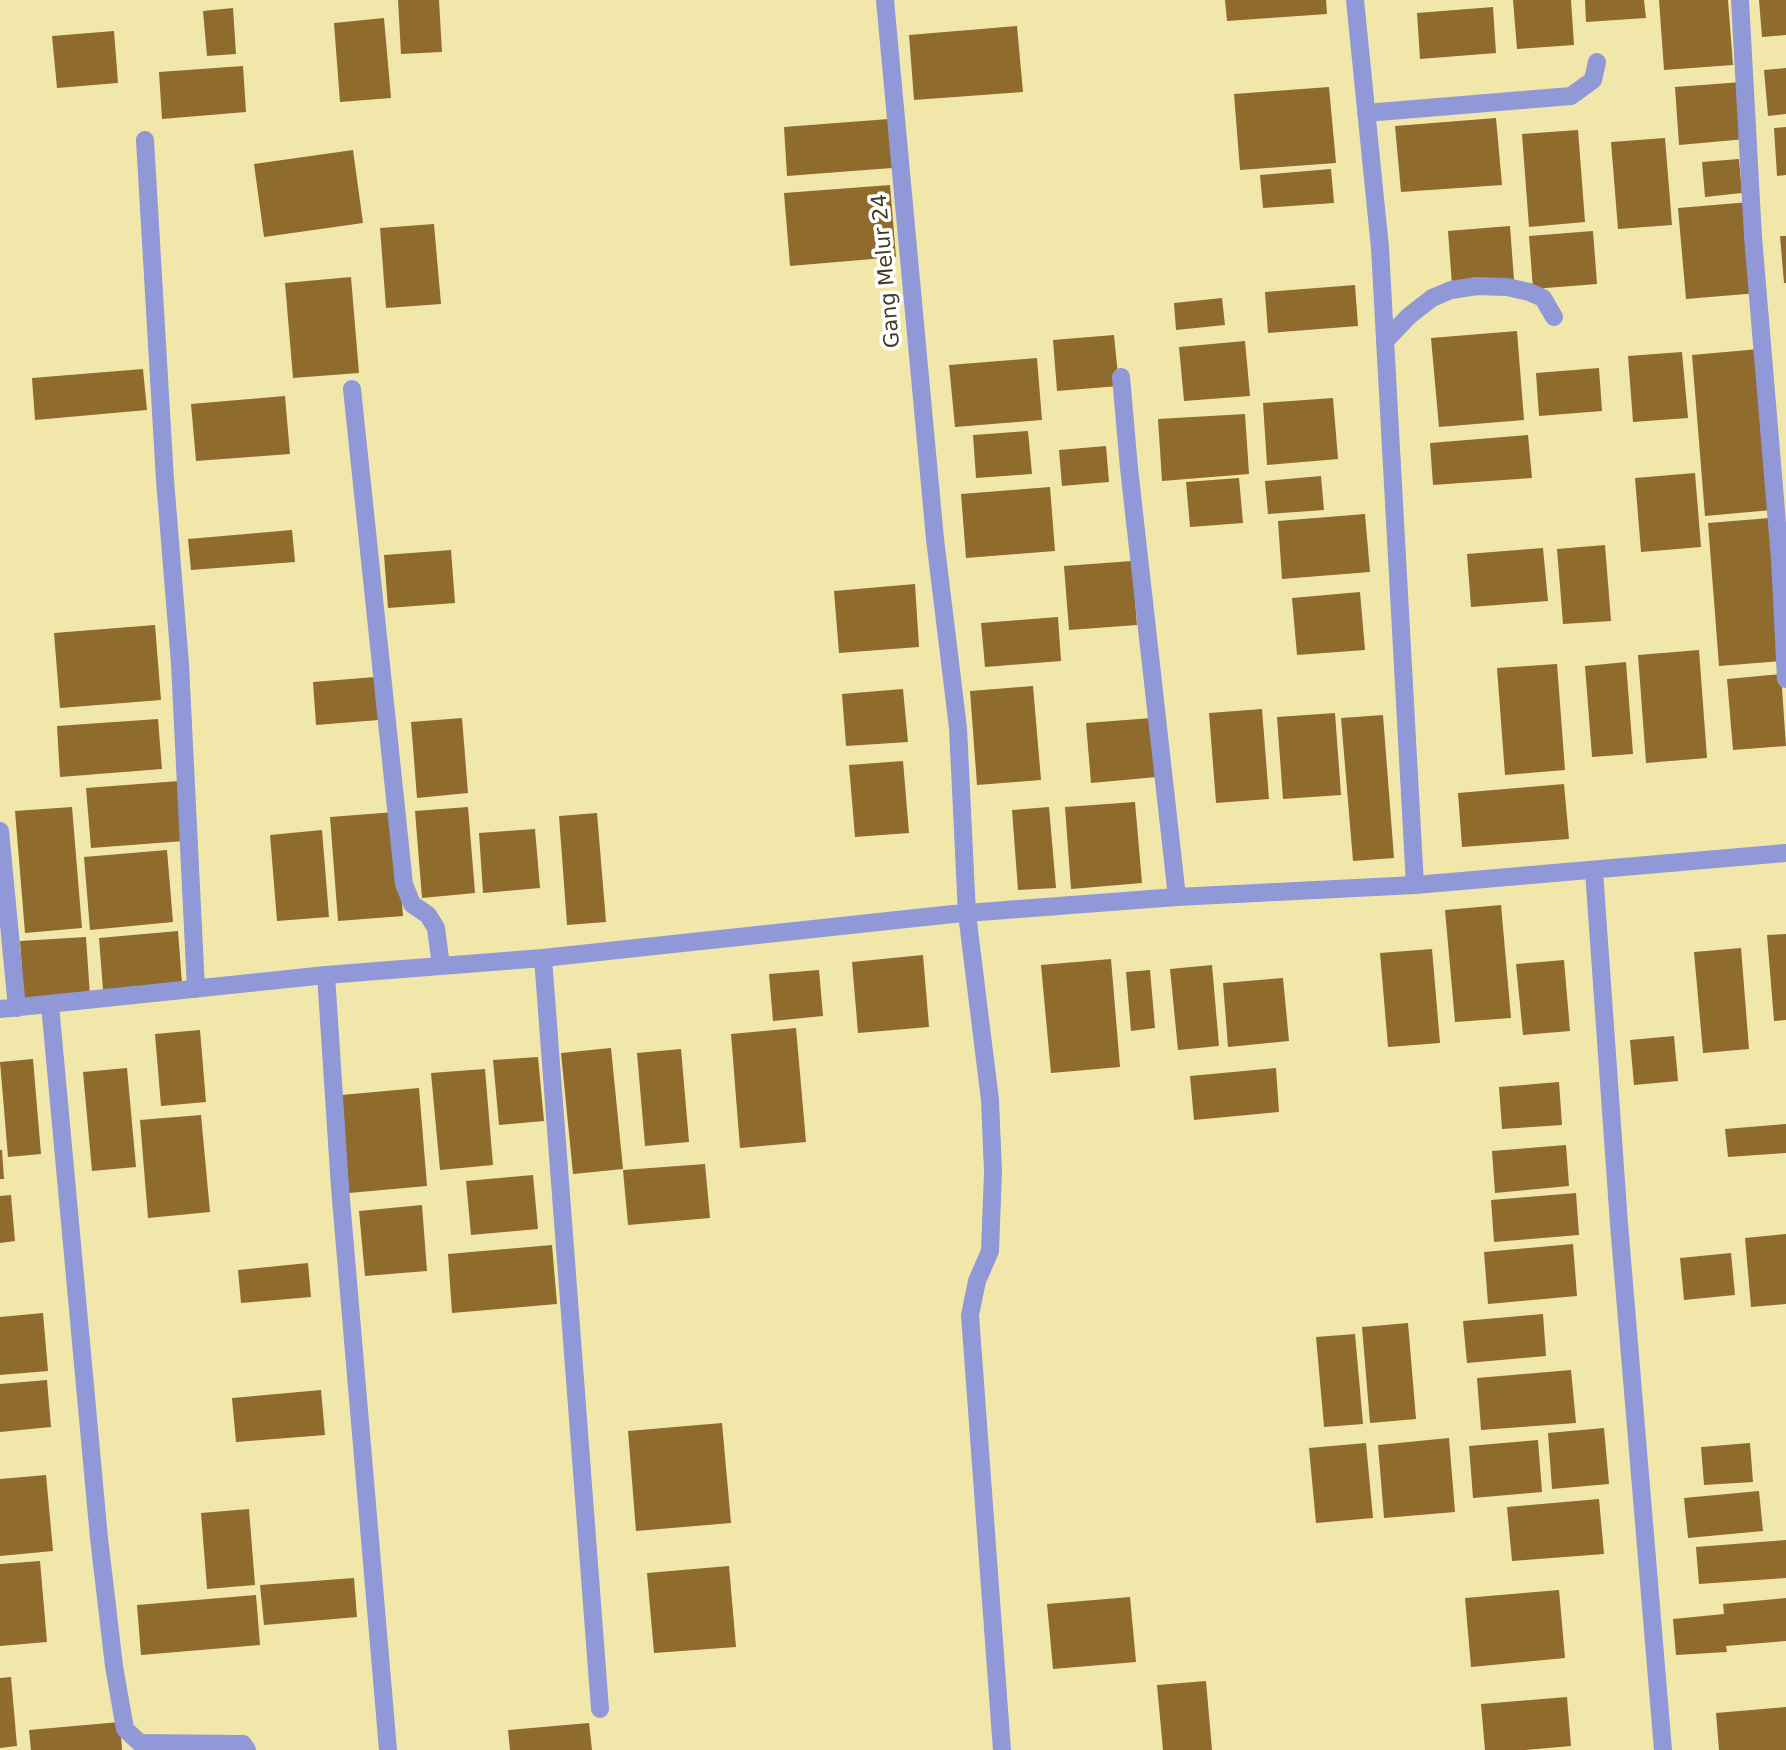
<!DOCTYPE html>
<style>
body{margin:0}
canvas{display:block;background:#f2e7ab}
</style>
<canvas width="1786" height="1750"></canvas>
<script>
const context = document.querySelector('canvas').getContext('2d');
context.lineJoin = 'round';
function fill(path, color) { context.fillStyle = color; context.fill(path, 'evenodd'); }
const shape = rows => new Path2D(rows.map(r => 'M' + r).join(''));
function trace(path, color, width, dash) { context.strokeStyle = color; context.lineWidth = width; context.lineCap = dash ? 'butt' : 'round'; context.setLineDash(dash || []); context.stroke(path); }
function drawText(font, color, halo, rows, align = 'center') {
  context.font = font + ' "DejaVu Sans",sans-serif'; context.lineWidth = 7; context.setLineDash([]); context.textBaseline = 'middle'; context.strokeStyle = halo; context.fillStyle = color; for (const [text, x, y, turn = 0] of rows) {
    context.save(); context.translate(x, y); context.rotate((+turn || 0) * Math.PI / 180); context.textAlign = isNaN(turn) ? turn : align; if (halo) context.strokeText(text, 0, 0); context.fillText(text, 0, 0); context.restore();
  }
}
fill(shape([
 [398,0,439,0,442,52,401,54],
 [1225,0,1326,0,1327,14,1227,21],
 [1513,0,1571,0,1574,45,1517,49],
 [1585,0,1644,0,1646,18,1586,22],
 [1659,0,1728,0,1733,65,1664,70],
 [1759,0,1786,0,1786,35,1762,37],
 [1493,7,1496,53,1420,59,1417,13],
 [233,8,236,54,207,56,203,11],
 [384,18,391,98,340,102,334,23],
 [1017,26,1023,92,914,100,909,35],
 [114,31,118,83,57,88,52,36],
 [243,66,246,112,162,119,159,72],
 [1786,68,1786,114,1768,116,1764,70],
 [1742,82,1746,139,1679,145,1675,87],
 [1329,87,1336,163,1240,170,1234,94],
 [1496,118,1502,185,1401,192,1395,126],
 [889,119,892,168,787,176,784,127],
 [1786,127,1786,175,1777,176,1774,128],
 [1578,130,1585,222,1529,227,1522,134],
 [1665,138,1672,225,1618,229,1611,142],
 [353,150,363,223,264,237,254,164],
 [1739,159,1742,193,1705,197,1702,162],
 [1331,169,1334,203,1263,208,1260,175],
 [890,185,896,257,790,266,784,193],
 [1750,202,1758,293,1686,299,1678,208],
 [434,224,441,304,386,308,380,228],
 [1510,226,1514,280,1452,285,1448,231],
 [1593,231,1597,284,1533,289,1529,236],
 [1780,236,1786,236,1786,283,1784,283],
 [351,277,359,373,293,378,285,283],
 [1355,285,1358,326,1268,333,1265,292],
 [1222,298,1225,325,1176,330,1174,303],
 [1517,331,1524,420,1439,427,1431,338],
 [1114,335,1119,386,1057,391,1053,340],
 [1245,341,1250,396,1184,401,1179,347],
 [1759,349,1772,510,1705,516,1692,355],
 [1682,352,1688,418,1633,422,1628,356],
 [1037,358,1042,420,955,427,949,365],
 [1599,368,1602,411,1539,416,1536,373],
 [143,369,147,410,35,420,32,378],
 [285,396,290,454,196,461,191,404],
 [1333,398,1338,459,1267,465,1263,403],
 [1245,414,1249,474,1162,481,1158,419],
 [1028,431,1032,474,976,478,973,435],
 [1528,435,1532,478,1433,485,1430,443],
 [1106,446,1109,482,1062,486,1059,450],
 [1695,473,1701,547,1641,552,1635,478],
 [1321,476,1324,510,1268,514,1265,481],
 [1239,478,1243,523,1190,527,1186,482],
 [1050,487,1055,551,966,558,961,494],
 [1365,514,1370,572,1282,579,1278,521],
 [1770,518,1782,661,1719,666,1708,523],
 [292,530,295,562,191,570,188,539],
 [1605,545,1611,621,1563,624,1557,549],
 [1543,548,1548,601,1471,607,1467,554],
 [451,550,455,603,388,608,384,555],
 [1132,561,1137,625,1069,630,1064,566],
 [915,584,919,647,839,653,834,591],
 [1360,592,1365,650,1297,655,1292,598],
 [1058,617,1061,661,985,667,981,623],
 [155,625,161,700,60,708,54,633],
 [1699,650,1707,758,1646,763,1638,655],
 [1626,662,1633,754,1592,757,1585,666],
 [1557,664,1565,770,1505,775,1497,668],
 [1781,674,1786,746,1733,750,1727,679],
 [375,677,379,720,316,725,313,682],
 [1033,686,1041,780,977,785,970,691],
 [903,689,908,742,846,746,842,694],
 [1262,709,1269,799,1216,803,1209,713],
 [1335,713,1341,795,1283,799,1277,717],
 [1383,715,1394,858,1353,861,1341,718],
 [462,718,468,793,417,798,411,722],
 [1152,718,1157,777,1091,783,1086,723],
 [158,719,162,769,60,777,57,726],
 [903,761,909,833,855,837,849,765],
 [179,781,184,841,91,848,86,788],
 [1564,784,1569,839,1462,847,1458,793],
 [1135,802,1142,883,1071,889,1065,807],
 [72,807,82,928,25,933,15,811],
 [468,807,475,893,422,898,415,811],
 [1049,807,1056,888,1018,890,1012,810],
 [395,812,403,916,338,921,330,817],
 [597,813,606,922,567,925,559,816],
 [535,829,540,888,483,893,479,833],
 [322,830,329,917,277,921,270,835],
 [167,850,173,922,90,930,84,857],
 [1501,905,1511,1018,1455,1022,1445,910],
 [178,931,182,983,103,990,99,938],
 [1786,934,1786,1020,1774,1021,1767,935],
 [86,937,90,996,24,1000,20,941],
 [1741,948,1749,1049,1703,1053,1694,952],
 [1432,949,1440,1043,1388,1047,1380,953],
 [923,955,929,1027,858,1033,852,962],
 [1111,959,1120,1067,1051,1073,1041,965],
 [1564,960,1570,1031,1523,1035,1516,964],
 [1212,965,1219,1046,1178,1050,1170,969],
 [819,970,823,1016,773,1021,769,974],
 [1150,970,1155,1028,1131,1031,1126,972],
 [1283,978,1289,1041,1228,1047,1223,983],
 [796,1028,806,1142,740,1148,731,1034],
 [200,1030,206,1102,161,1106,155,1034],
 [1674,1036,1678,1081,1634,1085,1630,1040],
 [611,1048,623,1169,573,1174,561,1053],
 [681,1049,689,1142,645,1146,637,1053],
 [538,1057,544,1121,499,1125,493,1060],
 [33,1059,41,1154,8,1157,0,1062],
 [127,1068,136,1167,92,1171,83,1072],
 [1276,1068,1279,1112,1194,1120,1190,1076],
 [485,1069,493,1165,440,1170,431,1073],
 [1559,1082,1562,1125,1502,1129,1499,1087],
 [419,1088,427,1186,349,1193,341,1095],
 [201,1115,210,1212,148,1218,140,1120],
 [1786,1124,1786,1153,1728,1157,1725,1129],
 [1566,1145,1569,1186,1495,1193,1492,1151],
 [0,1150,2,1150,4,1179,0,1179],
 [705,1164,710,1218,628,1225,623,1170],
 [533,1175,538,1229,471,1235,466,1181],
 [1576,1193,1579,1235,1494,1242,1491,1200],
 [11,1195,15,1241,0,1243,0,1196],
 [422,1205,427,1271,365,1276,359,1211],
 [1786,1234,1786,1304,1751,1307,1745,1238],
 [1573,1244,1577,1296,1488,1304,1484,1252],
 [552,1245,557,1304,452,1313,448,1254],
 [1731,1253,1735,1295,1684,1300,1680,1258],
 [308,1263,311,1297,241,1303,238,1270],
 [43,1313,48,1371,0,1375,0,1317],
 [1543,1314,1546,1356,1467,1363,1463,1321],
 [1408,1323,1416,1419,1370,1423,1362,1327],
 [1355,1334,1363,1424,1324,1427,1316,1337],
 [1571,1370,1576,1423,1481,1430,1477,1378],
 [47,1380,51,1427,0,1432,0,1384],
 [321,1390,325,1435,236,1442,232,1398],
 [722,1423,731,1523,636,1531,628,1431],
 [1604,1428,1609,1484,1552,1489,1548,1433],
 [1449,1438,1455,1512,1384,1518,1378,1445],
 [1538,1440,1542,1492,1473,1498,1469,1446],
 [1366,1443,1373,1518,1316,1523,1309,1448],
 [1750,1443,1753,1482,1704,1485,1701,1447],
 [46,1475,53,1551,0,1556,0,1479],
 [1759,1491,1763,1531,1688,1538,1684,1498],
 [1599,1499,1604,1554,1512,1561,1507,1507],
 [249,1509,255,1585,207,1589,201,1513],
 [1786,1540,1786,1578,1699,1584,1696,1547],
 [40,1561,47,1642,0,1646,0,1564],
 [729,1566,736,1647,654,1653,647,1573],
 [354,1578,357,1617,264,1625,260,1585],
 [1559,1590,1565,1658,1471,1667,1465,1598],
 [256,1595,260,1645,141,1655,137,1605],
 [1130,1597,1136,1662,1053,1669,1047,1604],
 [1786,1598,1786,1641,1726,1646,1727,1652,1676,1655,1673,1619,1724,1614,1723,1604],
 [11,1677,17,1746,0,1748,0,1678],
 [1206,1681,1212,1750,1163,1750,1157,1685],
 [1567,1697,1571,1746,1525,1750,1485,1750,1481,1704],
 [1786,1707,1786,1750,1719,1750,1716,1713],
 [120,1722,122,1750,31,1750,29,1730],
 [589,1723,592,1750,510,1750,508,1730]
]), '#8f6b2d');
trace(shape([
 [885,0,935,539,958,728,967,914,990,1100,993,1172,990,1251,977,1281,970,1315,1002,1750],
 [1355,0,1380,248,1415,885],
 [1740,0,1753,237,1780,559,1786,679],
 [1366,113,1571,96,1593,80,1597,62],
 [145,140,165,480,180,664,196,989],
 [1385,341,1409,316,1432,298,1451,290,1477,286,1507,287,1529,292,1543,298,1554,317],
 [1121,377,1129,468,1177,897],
 [352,389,404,884,412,904,428,915,436,928,441,966],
 [0,831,17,1008],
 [1594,871,1619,1224,1663,1750],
 [543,958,600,1709],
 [326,975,340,1188,388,1750],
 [50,1005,99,1538,114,1666,125,1729,140,1743,243,1744,247,1750],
 [0,1009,326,975,543,958,953,914,1177,897,1415,885,1786,853]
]), '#9198d8', 18);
drawText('21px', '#403b23', '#fff', [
 ["Gang Melur 24",887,271,-95]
]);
</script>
